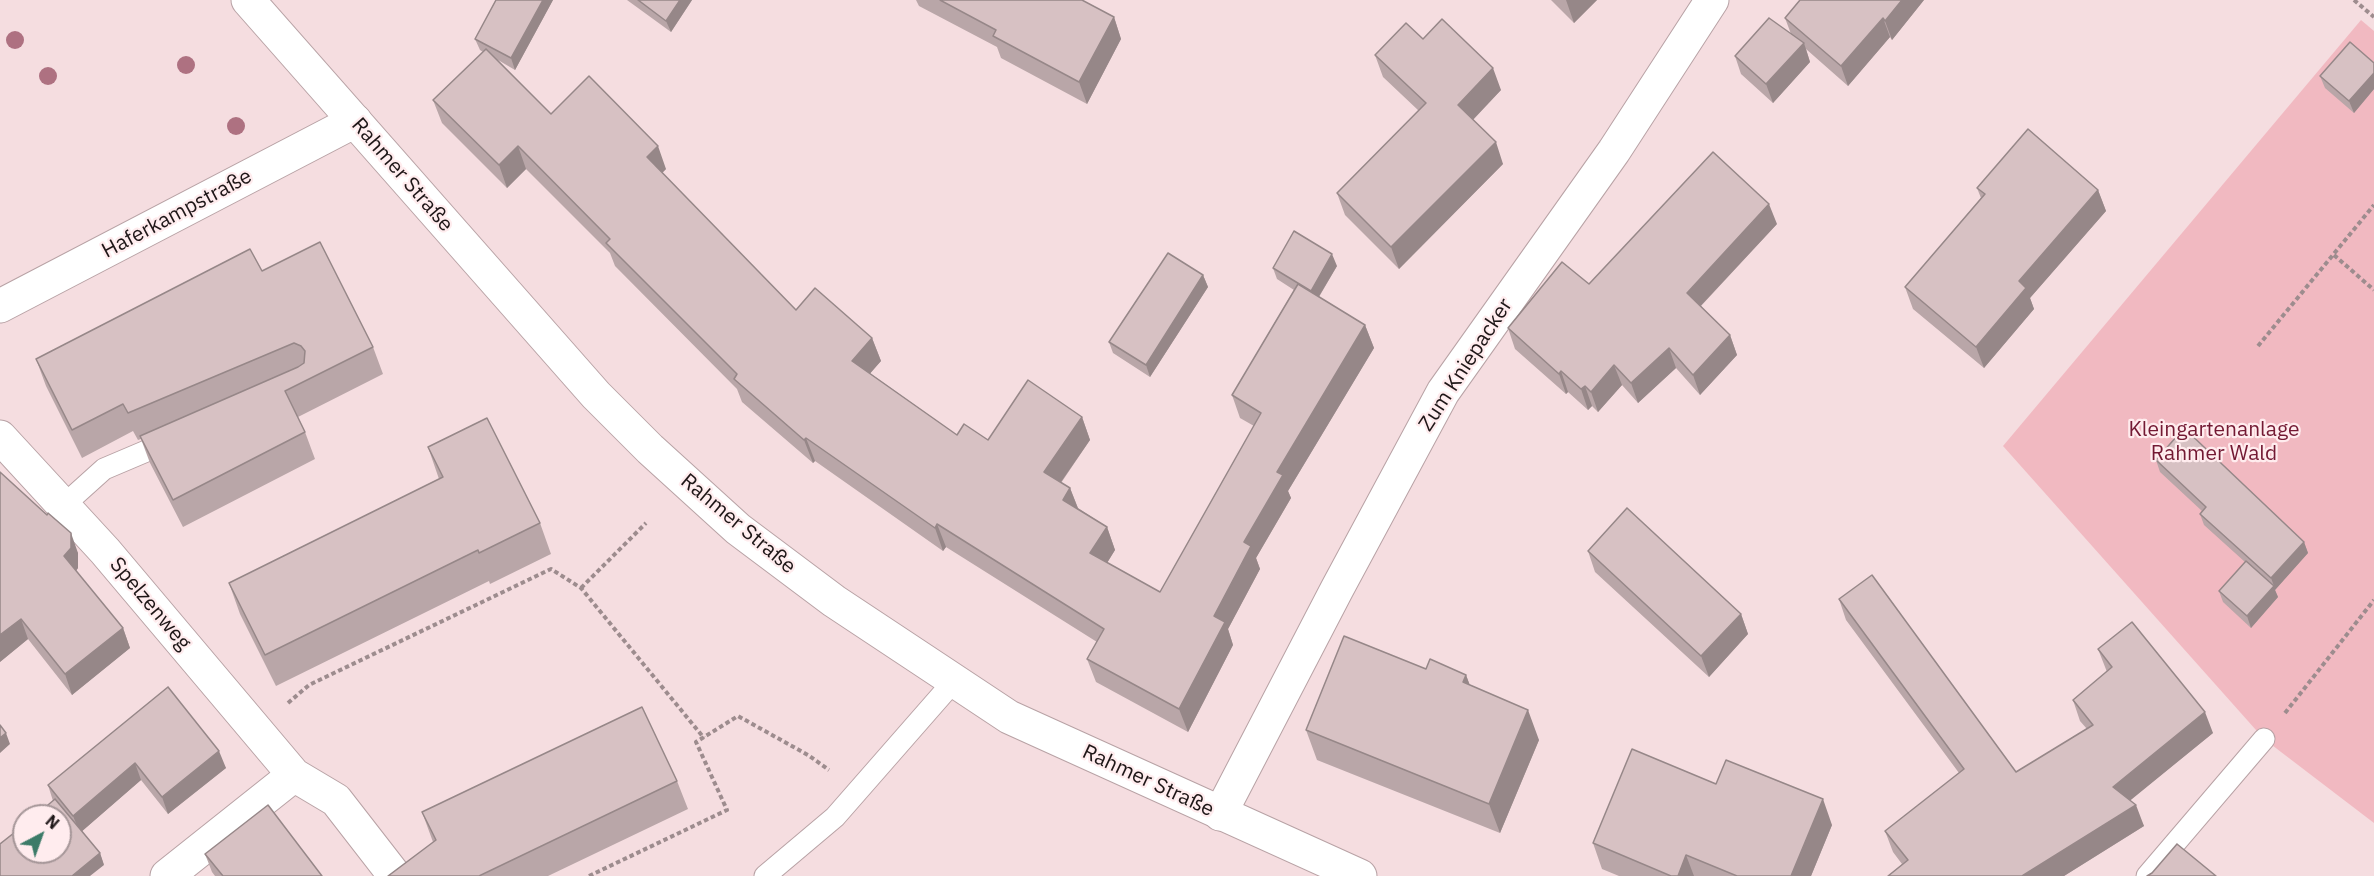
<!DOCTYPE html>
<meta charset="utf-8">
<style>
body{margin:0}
#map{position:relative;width:2374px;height:876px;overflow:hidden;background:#f5dde0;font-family:"IBM Plex Sans",sans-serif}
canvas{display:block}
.north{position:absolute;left:12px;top:804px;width:60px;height:60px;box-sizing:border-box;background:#ffecee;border:2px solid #a59698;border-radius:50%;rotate:41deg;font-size:16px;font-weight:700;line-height:24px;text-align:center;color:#1e1617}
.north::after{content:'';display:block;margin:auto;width:21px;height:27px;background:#3c7b68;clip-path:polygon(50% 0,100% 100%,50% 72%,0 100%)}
</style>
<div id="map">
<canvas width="2374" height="876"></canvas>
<div class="north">N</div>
</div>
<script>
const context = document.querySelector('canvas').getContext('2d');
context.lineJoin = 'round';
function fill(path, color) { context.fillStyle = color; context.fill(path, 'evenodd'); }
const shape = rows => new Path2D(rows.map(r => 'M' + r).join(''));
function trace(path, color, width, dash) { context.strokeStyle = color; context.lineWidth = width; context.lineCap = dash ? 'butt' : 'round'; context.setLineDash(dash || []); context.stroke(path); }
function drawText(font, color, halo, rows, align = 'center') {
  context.font = font + ' "IBM Plex Sans",sans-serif'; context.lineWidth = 4.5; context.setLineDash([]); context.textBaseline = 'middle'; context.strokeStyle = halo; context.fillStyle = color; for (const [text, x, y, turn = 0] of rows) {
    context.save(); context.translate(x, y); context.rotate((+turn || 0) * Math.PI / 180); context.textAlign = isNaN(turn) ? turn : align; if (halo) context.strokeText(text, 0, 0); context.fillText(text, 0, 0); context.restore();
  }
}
fill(shape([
 [2361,20,2374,31,2374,823,2264,739,2003,446]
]), '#f1b9c1');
const lane = shape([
 [64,505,104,469,170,441],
 [765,876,835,817,954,681],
 [2147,876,2264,739]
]);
const street = shape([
 [0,306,355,121],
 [0,437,105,551,294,775,336,800,395,876],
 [1220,814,1337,589,1443,392,1614,151,1712,0],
 [167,876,294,775]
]);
const secondary = shape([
 [248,0,596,395,650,449,738,529,834,601,1009,717,1360,876]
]);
trace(lane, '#b8a2a5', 23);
trace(street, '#b8a2a5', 35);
trace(secondary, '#b8a2a5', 35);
trace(shape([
 [2354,0,2374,17],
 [2334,255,2374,290],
 [2258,346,2374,205],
 [581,588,646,523],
 [288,703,309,685,551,569,581,588,704,738],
 [2285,713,2374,600],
 [589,876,727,810,696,742,738,716,808,755,829,770]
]), '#9d8c8e', 4, [4.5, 3]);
trace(lane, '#fff', 21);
trace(street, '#fff', 33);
trace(secondary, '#fff', 33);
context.fillStyle = '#ae7181';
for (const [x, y] of [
 [15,40],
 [186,65],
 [48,76],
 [236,126]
]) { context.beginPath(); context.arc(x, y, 9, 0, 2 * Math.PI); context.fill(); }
fill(shape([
 [496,0,553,0,515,70,498,60,551,114,666,169,662,173,796,310,872,338,881,361,870,373,957,435,988,440,1082,417,1090,440,1061,483,1070,488,1078,508,1107,527,1115,550,1107,563,1160,592,1254,426,1240,418,1232,395,1294,290,1277,279,1273,268,1337,266,1319,297,1365,325,1374,348,1288,491,1291,498,1256,558,1260,569,1228,629,1233,645,1188,732,1096,682,1087,659,1097,642,946,547,943,551,815,461,813,463,742,402,737,389,615,266,610,253,526,169,507,188,442,123,433,100,483,52,480,50,475,39],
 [627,0,692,0,671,32],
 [916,0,1082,0,1114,17,1121,39,1087,104,1001,58,997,47,919,6],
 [1551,0,1597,0,1574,23],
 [1924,0,1892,40,1890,37,1848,86,1806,49,1810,62,1773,103,1741,74,1735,56,1791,34,1785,18],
 [1423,39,1501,90,1473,120,1503,164,1399,269,1345,215,1337,193,1419,111,1383,77,1375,55],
 [2374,63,2374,89,2354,113,2325,88,2320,76],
 [1977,188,2098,190,2106,211,2030,298,2034,309,1984,368,1913,309,1905,287,1981,198],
 [1777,224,1701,306,1730,335,1737,355,1700,395,1676,368,1638,403,1622,385,1598,412,1592,406,1588,410,1568,392,1566,394,1515,349,1508,328,1589,284],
 [262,271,373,347,383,374,298,417,305,432,315,459,183,527,150,463,141,439,138,440,133,431,82,458,46,386,36,359],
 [1203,275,1208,287,1150,377,1113,353,1109,342],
 [428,447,540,523,551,554,490,584,489,581,276,686,240,614,229,583,439,479],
 [2156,460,2304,542,2308,553,2275,590,2278,597,2251,628,2223,602,2219,591,2245,562,2204,525,2200,514,2202,511,2160,472],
 [47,515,78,553,78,568,76,571,123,628,130,648,72,695,28,639,0,662],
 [1588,551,1741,614,1748,634,1709,677,1595,572],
 [1839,599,2016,772,2087,729,2080,721,2073,700,2107,672,2098,649,2213,733,2130,800,2144,826,2064,876,1888,876,1902,864,1893,852,1885,831,1959,773,1846,620],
 [1426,669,1466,675,1470,686,1539,740,1500,833,1317,760,1306,730],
 [168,687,226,768,168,814,141,780,82,831,100,853,104,865,53,801,48,785],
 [677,781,688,809,548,876,388,876,433,842,422,812],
 [1716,784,1832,825,1811,876,1619,876,1602,869,1593,843],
 [205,854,322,876,215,876,212,872]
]), '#b9a6a8');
fill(shape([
 [543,0,553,0,515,70,511,58],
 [680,0,692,0,671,32,666,21],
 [1566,0,1597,0,1574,23],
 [1902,0,1924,0,1892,40,1885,21],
 [1114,17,1121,39,1087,104,1079,82],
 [1883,18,1890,37,1848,86,1841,66],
 [1804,43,1810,62,1773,103,1766,84],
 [1493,68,1501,90,1466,127,1458,105],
 [2374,73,2374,89,2354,113,2349,101],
 [1496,142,1503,164,1399,269,1391,247],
 [518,146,526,169,507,188,499,165],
 [658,146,666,169,655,180,647,157],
 [2098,190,2106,211,2030,298,2034,309,1984,368,1976,347,2019,281],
 [1769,204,1777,224,1694,313,1687,293],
 [1332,254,1337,266,1315,303,1311,291],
 [1203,275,1208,287,1150,377,1146,365],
 [1365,325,1374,348,1288,491,1291,498,1256,558,1260,569,1228,629,1233,645,1188,732,1179,709,1214,616,1244,542,1277,472],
 [1730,335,1737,355,1700,395,1693,375],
 [872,338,881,361,861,384,852,361],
 [1669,348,1676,368,1638,403,1631,383],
 [1614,365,1622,385,1598,412,1591,392],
 [1561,371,1568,392,1566,394,1559,374],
 [1585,386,1592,406,1588,410,1581,389],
 [1082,417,1090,440,1052,495,1044,472],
 [806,438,815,461,813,463,804,440],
 [1070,488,1079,511,1063,500],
 [937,524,946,547,943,551,935,528],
 [1107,527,1115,550,1099,576,1090,553],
 [71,533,78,553,78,568,72,576,64,556],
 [2304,542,2308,553,2275,590,2278,597,2251,628,2247,616,2274,586,2271,578],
 [1741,614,1748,634,1709,677,1701,656],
 [21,619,28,639,0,662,0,635],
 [123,628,130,648,72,695,65,674],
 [1466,675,1477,704,1463,682],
 [1528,710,1539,740,1500,833,1489,804],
 [2205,712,2213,733,2121,808,2113,787],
 [6,733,10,744,0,753,0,738],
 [219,751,226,768,168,814,162,797],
 [135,763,141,780,80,833,73,816],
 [1823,799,1832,825,1811,876,1791,876],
 [2136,805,2144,826,2064,876,2022,876],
 [100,853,104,865,90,876,72,876],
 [1686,855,1694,876,1678,876]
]), '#968788');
const building = shape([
 [496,0,543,0,511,58,475,39,496,0],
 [638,0,680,0,666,21,638,0],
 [940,0,1082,0,1114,17,1079,82,993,36,996,30,940,0],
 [1800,0,1902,0,1885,21,1883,18,1841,66,1785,18,1800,0],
 [1769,18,1804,43,1766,84,1735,56,1769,18],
 [1442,19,1493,68,1458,105,1496,142,1391,247,1337,193,1426,103,1375,55,1406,23,1423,39,1442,19],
 [2350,42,2374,63,2374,73,2349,101,2320,76,2350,42],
 [486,49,551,114,589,76,658,146,647,157,796,310,815,288,872,338,852,361,957,435,964,424,988,440,1028,380,1082,417,1044,472,1070,488,1063,500,1107,527,1090,553,1160,592,1261,413,1232,395,1298,284,1365,325,1277,472,1283,475,1244,542,1251,546,1214,616,1225,622,1179,709,1087,659,1104,629,937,524,935,528,806,438,804,440,734,379,737,374,606,243,610,239,518,146,499,165,433,100,486,49],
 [2028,129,2098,190,2019,281,2026,288,1976,347,1905,287,1985,194,1977,188,2028,129],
 [1713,152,1769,204,1687,293,1730,335,1693,375,1669,348,1631,383,1614,365,1591,392,1585,386,1581,389,1561,371,1559,374,1508,328,1562,262,1589,284,1713,152],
 [1294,231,1332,254,1311,291,1273,268,1294,231],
 [320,242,373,347,285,391,305,432,173,500,140,436,298,367,304,363,305,351,301,346,294,343,128,413,123,404,72,430,36,359,250,249,262,271,320,242],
 [1168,253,1203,275,1146,365,1109,342,1168,253],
 [487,418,540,523,479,553,478,550,265,655,229,583,443,477,428,447,487,418],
 [2184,428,2304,542,2271,578,2200,514,2206,507,2156,460,2184,428],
 [0,472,47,515,48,513,71,533,71,548,64,556,123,628,65,674,21,619,0,635,0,472],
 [1627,508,1741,614,1701,656,1588,551,1627,508],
 [2246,561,2274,586,2247,616,2219,591,2246,561],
 [1872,575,2016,772,2093,725,2073,700,2112,667,2098,649,2132,622,2205,712,2113,787,2136,805,2022,876,1888,876,1908,860,1885,831,1964,769,1839,599,1872,575],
 [1344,636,1426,669,1430,659,1466,675,1463,682,1528,710,1489,804,1306,730,1344,636],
 [168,687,219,751,162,797,135,763,73,816,48,785,168,687],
 [642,707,677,781,479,876,388,876,436,840,422,812,642,707],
 [0,725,6,733,0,738,0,725],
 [1632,749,1716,784,1726,760,1823,799,1791,876,1737,876,1686,855,1678,876,1671,876,1593,843,1632,749],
 [55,799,100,853,72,876,0,876,0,844,24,825,24,852,60,852,60,816,35,816,55,799],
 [268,805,322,876,223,876,205,854,268,805],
 [2177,844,2216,876,2147,876,2152,873,2177,844]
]);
fill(building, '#d7c1c3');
trace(building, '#968788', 1.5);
drawText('21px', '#1e1617', '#ffecee', [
 ["Rahmer Straße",402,175,49],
 ["Haferkampstraße",177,214,-28],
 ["Zum Kniepacker",1466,365,-57],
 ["Rahmer Straße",738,524,40],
 ["Spelzenweg",150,604,50],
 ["Rahmer Straße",1148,781,25]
]);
drawText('21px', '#731933', '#ffecee', [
 ["Kleingartenanlage",2214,430],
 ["Rahmer Wald",2214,454]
]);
</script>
